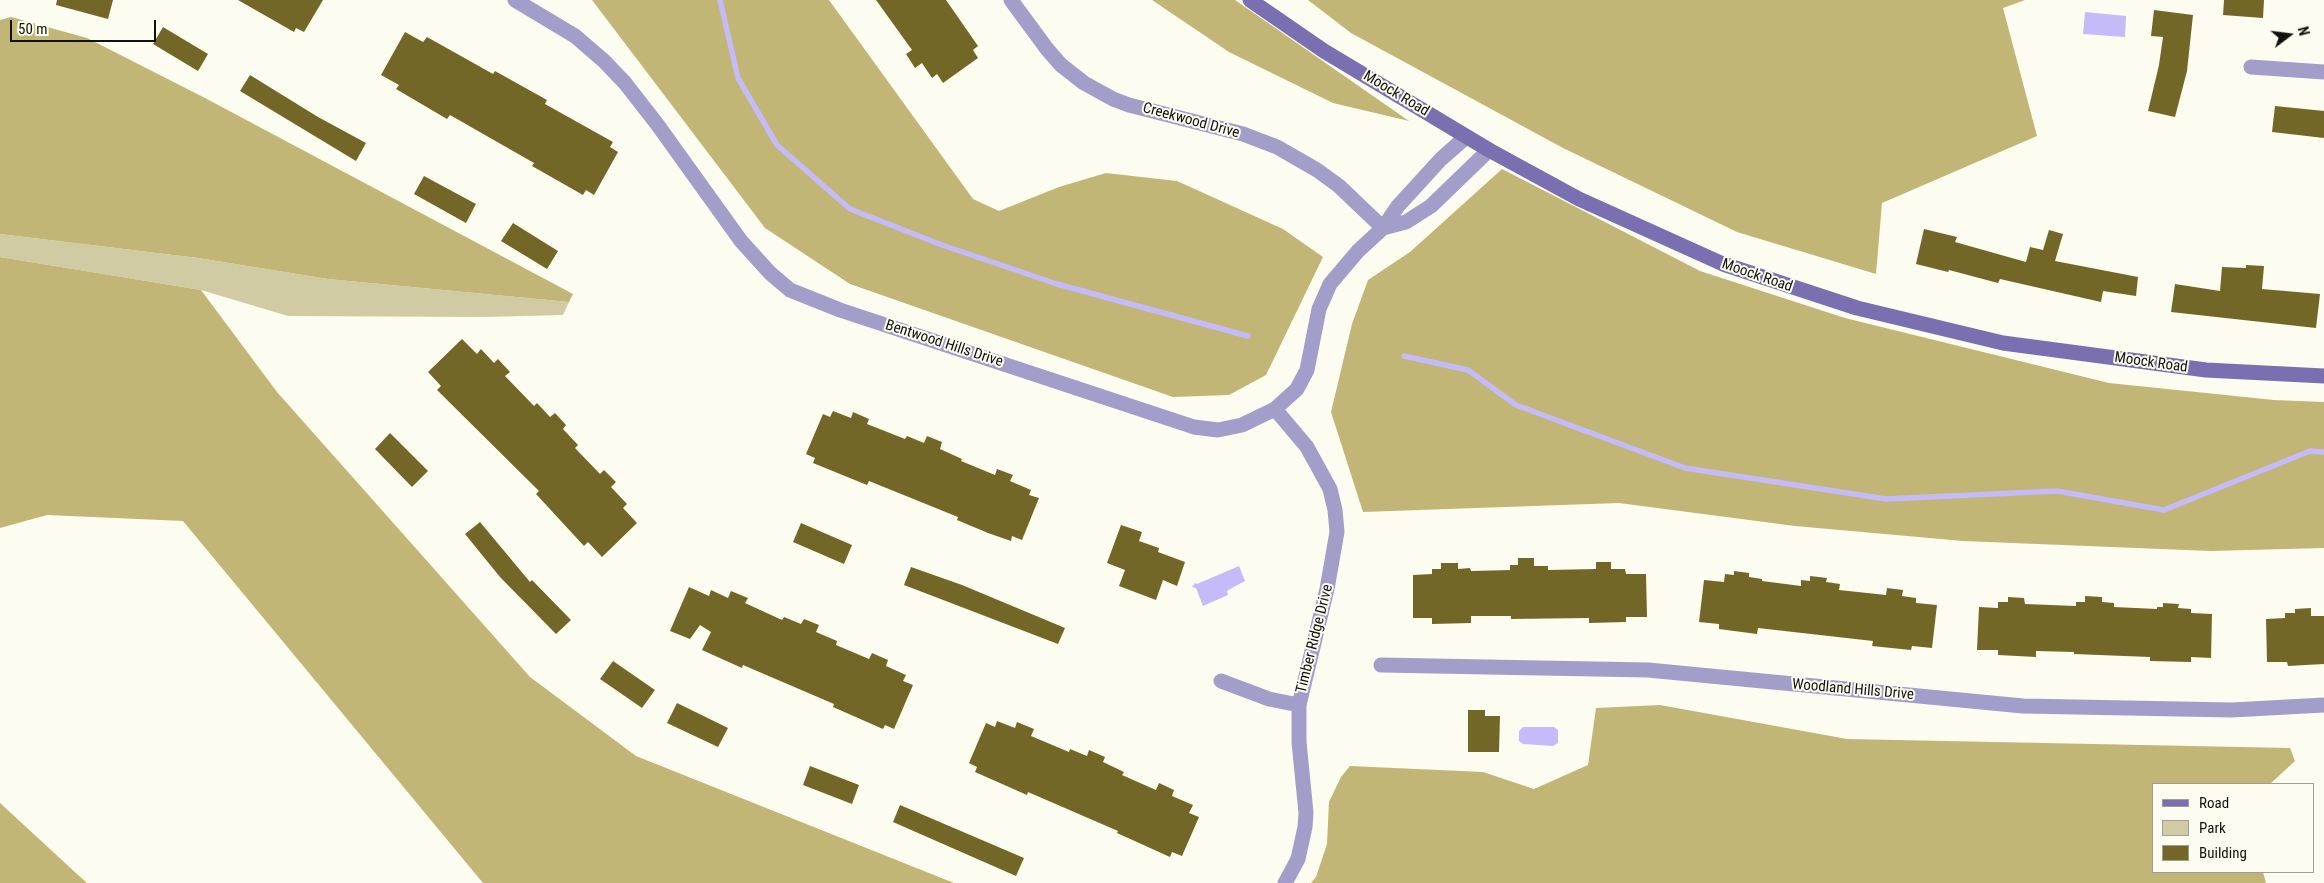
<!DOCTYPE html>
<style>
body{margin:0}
#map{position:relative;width:2324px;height:883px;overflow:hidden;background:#fdfcf1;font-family:"Roboto Condensed",sans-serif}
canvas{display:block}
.legend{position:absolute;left:2152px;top:783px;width:162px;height:90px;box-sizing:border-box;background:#fdfcf1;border:1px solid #9f9e96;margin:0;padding:6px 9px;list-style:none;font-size:15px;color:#11110d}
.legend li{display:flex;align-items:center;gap:10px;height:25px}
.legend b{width:25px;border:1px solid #9f9e96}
.north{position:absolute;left:2264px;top:10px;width:50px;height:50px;-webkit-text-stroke:4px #fdfcf1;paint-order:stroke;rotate:75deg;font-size:14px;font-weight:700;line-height:20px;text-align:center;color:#11110d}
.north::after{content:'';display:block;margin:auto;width:18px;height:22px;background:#11110d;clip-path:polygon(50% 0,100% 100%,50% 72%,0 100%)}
.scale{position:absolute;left:10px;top:20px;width:146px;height:22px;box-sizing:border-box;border:2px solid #11110d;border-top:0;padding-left:6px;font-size:15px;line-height:18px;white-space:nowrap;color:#11110d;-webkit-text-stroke:4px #fdfcf1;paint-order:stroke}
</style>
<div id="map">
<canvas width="2324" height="883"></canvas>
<ul class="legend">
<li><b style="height:6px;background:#7a6fb0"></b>Road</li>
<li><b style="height:14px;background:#d1cba4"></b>Park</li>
<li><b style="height:14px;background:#726726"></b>Building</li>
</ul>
<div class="north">N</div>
<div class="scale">50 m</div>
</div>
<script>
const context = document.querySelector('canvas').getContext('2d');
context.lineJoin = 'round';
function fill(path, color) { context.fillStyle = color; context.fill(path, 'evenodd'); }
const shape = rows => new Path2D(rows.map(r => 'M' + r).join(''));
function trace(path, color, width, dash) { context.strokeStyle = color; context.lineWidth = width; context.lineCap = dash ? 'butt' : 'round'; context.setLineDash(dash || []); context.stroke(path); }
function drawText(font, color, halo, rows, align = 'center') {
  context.font = font + ' "Roboto Condensed",sans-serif'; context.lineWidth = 4; context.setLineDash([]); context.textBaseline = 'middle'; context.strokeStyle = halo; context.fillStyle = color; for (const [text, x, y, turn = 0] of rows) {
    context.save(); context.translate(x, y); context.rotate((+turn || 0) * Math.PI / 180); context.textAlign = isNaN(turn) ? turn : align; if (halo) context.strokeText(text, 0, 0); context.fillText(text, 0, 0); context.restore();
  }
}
fill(shape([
 [0,234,198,258,328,279,569,302,563,315,484,317,288,316,201,290,0,257]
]), '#d1cba4');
fill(shape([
 [592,0,829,0,973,199,999,211,1059,187,1106,173,1177,181,1283,229,1323,257,1266,375,1229,395,1173,397,850,284,765,228],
 [1152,0,1235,0,1409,121,1333,103,1229,52],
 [1308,0,2025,0,2003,8,2037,136,1882,203,1876,274,1737,232,1563,148,1351,33],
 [11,17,87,38,205,98,573,294,569,302,328,279,198,258,0,234,0,20],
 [1502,169,1700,271,1845,318,2109,383,2274,400,2324,402,2324,548,2211,551,1963,541,1795,526,1619,503,1363,512,1331,412,1352,324,1368,280,1410,252],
 [0,257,201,290,277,392,530,677,636,756,954,883,483,883,183,521,47,515,0,528],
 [1660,705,1847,739,2290,748,2295,761,2270,784,2153,784,2153,872,2263,872,2266,883,1311,883,1316,877,1327,844,1329,802,1341,777,1350,766,1483,772,1534,789,1588,765,1596,708],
 [0,803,77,874,87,883,0,883]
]), '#c1b676');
fill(shape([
 [2085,12,2126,16,2125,37,2083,34],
 [1239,566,1245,581,1232,588,1227,591,1228,595,1203,606,1196,588,1192,587,1195,583,1197,584],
 [1523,727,1554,727,1558,730,1558,743,1553,746,1523,744,1519,741,1519,731]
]), '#c4bbf8');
trace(shape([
 [720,0,738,78,777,145,850,209,942,245,1057,284,1248,336],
 [1404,356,1468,370,1516,405,1685,468,1886,499,2057,491,2164,510,2310,451,2324,452]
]), '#c4bbf8', 5.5);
fill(shape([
 [57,0,113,0,108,19,56,5],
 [238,0,323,0,304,32,296,28,294,32],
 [876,0,946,0,978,46,973,50,978,58,943,83,937,74,932,78,922,63,915,68,906,54,912,50],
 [2224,0,2264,0,2263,18,2223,15],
 [2154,10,2193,15,2187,71,2175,117,2148,111,2159,65,2163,37,2151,36],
 [163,27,208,54,198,71,153,44],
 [405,32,423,42,427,37,493,74,495,71,547,100,545,104,613,142,610,147,618,152,594,195,586,190,583,195,532,166,534,163,450,115,447,119,396,89,399,85,381,75],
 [250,75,318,117,366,143,356,161,240,91],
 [2275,106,2324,111,2324,138,2272,132],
 [424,176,476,204,466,223,414,194],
 [513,223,558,251,547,269,501,241],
 [1924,229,1957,237,1955,242,2026,262,2030,247,2043,250,2049,230,2063,234,2055,261,2138,277,2136,296,2103,291,2101,302,2000,279,1998,283,1949,270,1948,272,1916,264],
 [2246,265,2264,266,2262,289,2320,294,2316,328,2171,312,2175,284,2220,291,2222,267,2246,268],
 [462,339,477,354,481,349,494,363,498,359,510,372,505,376,534,406,537,403,550,417,555,413,566,425,563,429,578,445,575,448,600,474,604,470,616,482,611,487,627,504,623,508,637,523,602,557,588,542,584,546,536,494,539,491,437,390,441,386,428,372],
 [833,411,851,418,853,412,869,419,867,424,905,439,907,436,924,443,927,436,942,442,940,449,962,459,961,461,995,475,997,469,1013,475,1010,481,1031,490,1029,495,1039,498,1022,540,1012,536,1011,541,988,533,957,520,958,517,869,481,867,485,813,463,815,458,806,454,823,414,830,417],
 [390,433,428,471,412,487,375,449],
 [480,522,530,582,532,580,571,620,556,634,500,577,465,534],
 [801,523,852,545,844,564,793,542],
 [1121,525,1142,532,1139,541,1159,548,1158,552,1185,562,1177,586,1163,580,1156,600,1119,586,1125,570,1107,563],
 [1518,558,1534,558,1534,566,1548,566,1548,570,1596,569,1596,562,1611,562,1611,569,1625,569,1626,574,1646,574,1647,617,1626,617,1626,622,1589,623,1589,618,1511,619,1511,616,1471,616,1471,623,1432,624,1432,618,1413,618,1413,575,1432,574,1432,569,1441,569,1441,563,1458,563,1458,569,1470,568,1471,571,1510,570,1510,565,1518,565],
 [911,567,962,585,1065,628,1058,644,904,585],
 [1734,571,1749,573,1749,577,1762,579,1762,581,1801,586,1801,580,1810,581,1810,576,1827,578,1826,582,1840,584,1839,590,1886,595,1887,588,1903,590,1902,596,1916,598,1916,603,1937,605,1932,648,1912,646,1911,650,1872,646,1873,641,1758,628,1757,634,1719,629,1719,624,1699,622,1704,580,1724,582,1725,574,1734,575],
 [689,587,709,596,711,590,728,598,731,591,748,598,745,603,782,620,784,617,801,624,804,619,819,625,816,632,837,641,836,645,869,659,872,653,888,660,886,666,906,675,903,681,913,685,894,729,885,725,883,729,833,707,834,704,743,665,742,668,702,650,711,632,700,625,690,639,670,631],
 [2085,596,2102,597,2102,602,2114,603,2114,607,2157,609,2157,607,2163,607,2163,603,2179,604,2178,608,2191,609,2191,613,2212,614,2211,658,2191,657,2191,662,2150,661,2150,657,2074,654,2074,652,2036,651,2036,657,1998,655,1998,650,1977,650,1979,607,1998,608,1998,602,2008,602,2008,597,2024,598,2025,604,2076,606,2076,602,2085,602],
 [2311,608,2311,616,2324,616,2324,664,2288,666,2287,662,2267,662,2266,619,2285,618,2285,613,2295,613,2295,609],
 [613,661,655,690,642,708,600,679],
 [677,703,728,728,718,747,667,723],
 [1468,710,1485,710,1485,716,1500,716,1499,752,1468,752],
 [997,721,1015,728,1017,722,1034,729,1031,736,1069,752,1070,749,1087,756,1089,750,1105,757,1103,762,1124,772,1122,775,1156,790,1159,783,1174,790,1172,796,1193,805,1189,813,1199,817,1182,856,1172,852,1170,857,1117,833,1118,831,1028,792,1027,795,975,772,977,767,969,763,986,723,995,727],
 [810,766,859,785,852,804,803,785],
 [900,805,1024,858,1016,876,893,822]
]), '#726726');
trace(shape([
 [515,0,575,36,604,61,625,83,657,124,741,241,770,273,790,290,840,310,1194,427,1218,430,1242,425,1275,409,1297,389,1307,370,1319,309,1330,284,1358,251,1383,228,1398,206,1441,159,1466,137],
 [1011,0,1047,49,1061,65,1084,83,1113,99,1129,105,1243,134,1277,147,1317,170,1339,186,1383,228],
 [2251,67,2324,72],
 [1383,228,1406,222,1431,206,1489,150],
 [1275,409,1307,447,1330,489,1335,510,1337,532,1327,589,1299,705,1299,742,1306,813,1305,827,1298,859,1285,883],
 [1381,665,1648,670,2023,706,2232,710,2324,705],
 [1221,681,1269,699,1299,705]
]), '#a39dca', 15);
trace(shape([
 [1250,0,1324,51,1489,150,1579,199,1723,264,1857,308,2003,343,2206,370,2324,376]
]), '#7a6fb0', 15);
drawText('15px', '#11110d', '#fdfcf1', [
 ["Moock Road",1396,94,31],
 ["Creekwood Drive",1191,121,15],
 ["Moock Road",1757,276,19],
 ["Bentwood Hills Drive",944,344,18],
 ["Moock Road",2151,363,8],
 ["Timber Ridge Drive",1315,639,-76],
 ["Woodland Hills Drive",1853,690,5]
]);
</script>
